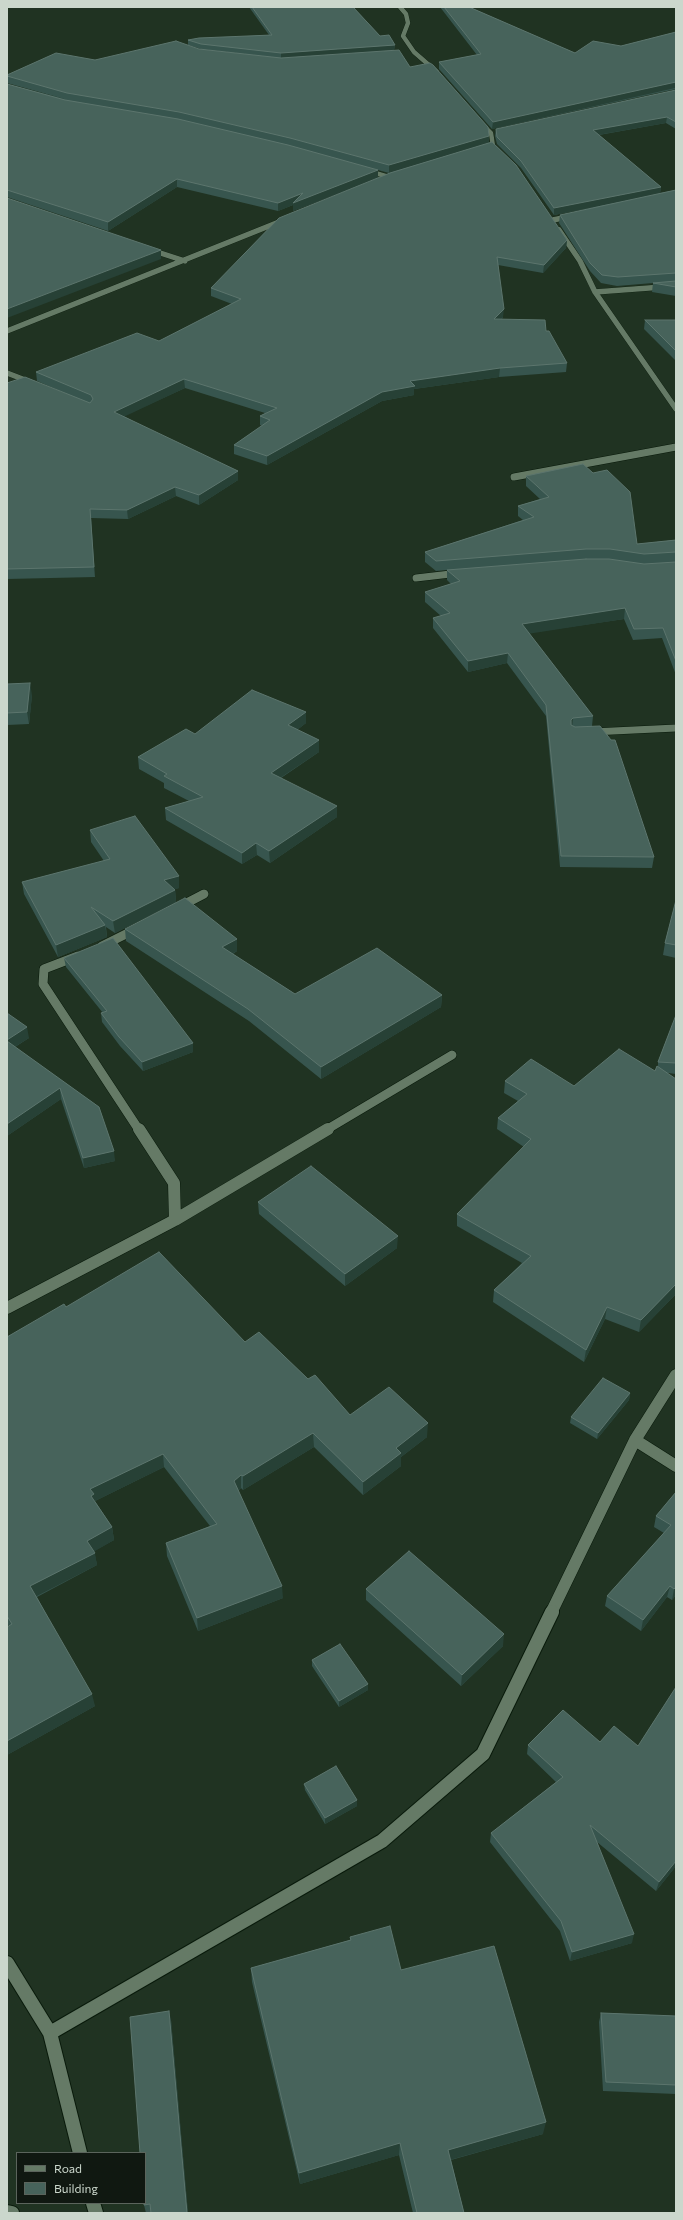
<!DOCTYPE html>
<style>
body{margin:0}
#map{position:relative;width:683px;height:2220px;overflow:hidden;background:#203322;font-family:Commissioner,sans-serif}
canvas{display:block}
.frame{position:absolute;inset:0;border:8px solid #cbd7cc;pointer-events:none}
.legend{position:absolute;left:16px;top:2152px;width:130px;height:52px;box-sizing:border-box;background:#101811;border:1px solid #5b645c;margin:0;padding:5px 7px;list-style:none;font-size:12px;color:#cbd7cc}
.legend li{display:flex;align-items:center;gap:8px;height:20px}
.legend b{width:20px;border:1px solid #5b645c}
</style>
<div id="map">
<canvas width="683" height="2220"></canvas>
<div class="frame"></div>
<ul class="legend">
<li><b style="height:5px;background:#657a66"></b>Road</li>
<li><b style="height:11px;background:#47635b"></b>Building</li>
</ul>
</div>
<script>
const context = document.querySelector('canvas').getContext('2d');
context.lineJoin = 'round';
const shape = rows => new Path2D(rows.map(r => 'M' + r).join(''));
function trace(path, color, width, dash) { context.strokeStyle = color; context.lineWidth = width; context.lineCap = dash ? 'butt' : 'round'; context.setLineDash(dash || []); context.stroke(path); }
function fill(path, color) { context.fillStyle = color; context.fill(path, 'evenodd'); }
const minorFar5 = shape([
 [400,7,406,14,408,23,403,36,414,52,437,72],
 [480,122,491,133,493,146,500,153],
 [365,170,389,177]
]);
const minorFar4 = shape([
 [553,220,572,216],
 [559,230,580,261,595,292,676,409],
 [148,249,185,261],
 [595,292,676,286],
 [7,331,284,220],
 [7,373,33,383]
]);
const minorFar3 = shape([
 [514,477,676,447],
 [416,578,459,573],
 [592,732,676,728]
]);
const minorFar2 = shape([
 [179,907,204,894],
 [102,946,138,928],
 [78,956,44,969,43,984,139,1130],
 [326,1130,452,1055]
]);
const minorFar1 = shape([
 [139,1129,174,1183,175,1220],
 [7,1308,175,1220,328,1129],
 [635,1440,676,1466],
 [551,1613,635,1440,676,1375]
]);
const minor = shape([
 [7,1963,50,2033,80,2153],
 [50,2033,382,1841,483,1754,552,1612],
 [93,2203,96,2213],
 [7,2212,12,2213]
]);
trace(minorFar5, '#091a0b', 5);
trace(minorFar4, '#091a0b', 6);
trace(minorFar3, '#091a0b', 8);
trace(minorFar2, '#091a0b', 10);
trace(minorFar1, '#091a0b', 13);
trace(minor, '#091a0b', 16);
trace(minorFar5, '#657a66', 4.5);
trace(minorFar4, '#657a66', 5.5);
trace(minorFar3, '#657a66', 7);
trace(minorFar2, '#657a66', 9);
trace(minorFar1, '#657a66', 12);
trace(minor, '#657a66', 14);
fill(shape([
 [249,7,353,7,380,36,395,45,394,50,281,58,201,49,188,45,188,40,269,35],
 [440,7,469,7,575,53,621,46,676,32,676,89,492,129,439,69,439,62,477,55],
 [199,49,281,58,410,67,489,143,567,240,566,248,543,273,498,265,503,317,502,319,546,331,567,363,566,372,499,377,414,389,414,395,382,401,267,465,234,454,234,445,262,426,260,425,260,416,265,413,185,388,124,416,238,480,199,505,176,496,128,519,91,518,95,577,7,579,7,383,67,394,37,381,36,372,159,341,232,304,211,296,211,288,389,173,378,170,378,178,293,211,293,205,278,211,177,187,108,231,7,197,7,84,68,100,7,83,7,75,95,60],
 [676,90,676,129,666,123,599,135,661,187,660,193,676,190,676,296,652,292,653,283,617,286,601,283,590,271,559,223,560,215,600,206,554,215,521,168,497,144,495,136,496,129],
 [645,320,676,320,676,361,644,329],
 [526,476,637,544,676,540,676,675,662,638,633,640,624,619,529,633,593,716,592,726,654,857,652,868,560,867,546,716,507,663,468,672,433,628,433,618,441,616,425,602,425,592,451,584,447,580,447,570,436,571,425,562,425,552,523,520,518,516,518,506,540,499,526,486],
 [7,684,32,695,29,724,7,725],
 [306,712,306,723,297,730,319,752,281,778,337,817,270,863,257,855,242,864,166,820,165,808,189,801,164,788,164,783,139,769,138,757,195,734],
 [90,830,179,888,175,889,176,902,115,933,106,927,107,937,58,957,24,894,22,882,104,861,91,842],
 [676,900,676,958,663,955,665,943],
 [125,929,237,939,237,951,233,954,295,994,442,995,441,1007,321,1079,249,1021,126,941],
 [64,958,193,1052,143,1071,120,1046,102,1022,101,1013,103,1013,66,967],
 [7,1013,29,1038,15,1047,99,1107,115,1161,84,1168,61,1099,7,1136],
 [676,1015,676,1074,668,1073,676,1294,639,1332,605,1319,584,1362,493,1302,494,1290,522,1263,457,1226,457,1214,524,1147,497,1129,498,1118,518,1101,504,1093,505,1081,574,1086,655,1071,658,1067,658,1062],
 [258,1202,397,1248,345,1286,259,1214],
 [66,1307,245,1342,308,1379,350,1415,427,1437,401,1457,401,1466,363,1495,314,1447,243,1490,241,1488,238,1491,283,1598,198,1631,167,1556,166,1543,210,1526,164,1467,95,1501,112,1527,114,1540,94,1551,97,1565,37,1597,95,1706,7,1755,7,1627,9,1626,7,1623,7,1337],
 [630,1393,629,1400,597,1439,570,1423,571,1417],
 [676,1492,676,1595,672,1600,667,1597,641,1631,605,1606,607,1596,664,1533,654,1527,656,1516],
 [366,1589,503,1646,461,1686,366,1600],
 [312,1660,368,1690,339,1707,312,1666],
 [528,1745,676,1866,656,1891,597,1842,632,1943,570,1961,560,1931,490,1842,491,1833,556,1782,527,1754],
 [304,1784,357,1800,357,1806,325,1824,305,1790],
 [350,1937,401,1970,543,2134,451,2160,464,2213,413,2213,399,2155,300,2184,252,1982,251,1968,350,1940],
 [601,2013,676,2016,676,2094,603,2091,599,2022],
 [171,2020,188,2213,151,2213,151,2212,146,2213,144,2205]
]), '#37554e');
fill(shape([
 [395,45,394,50,281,58,281,53],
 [676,82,675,88,492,129,493,122],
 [667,117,666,123,592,136,593,130],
 [489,136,489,143,389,173,389,165],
 [378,170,378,178,293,211,293,205,278,211,278,203,303,193],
 [177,179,177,187,108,231,108,222],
 [661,187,660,194,554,215,554,208],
 [567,240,566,248,543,273,544,265],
 [161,250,161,259,7,318,7,309],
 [504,309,503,317,494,328,494,319],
 [500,368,499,377,414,389,414,395,382,401,267,465,267,456,382,392,410,381],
 [184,379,185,388,115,421,114,412],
 [238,471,238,480,199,505,199,495],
 [175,487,176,496,128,519,127,510],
 [90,509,91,518,95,577,94,567],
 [625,608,624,619,521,635,522,624],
 [508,653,507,663,468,672,468,661],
 [30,683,32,695,29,724,27,712],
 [306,712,306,723,288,737,288,725],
 [573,718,572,729,571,720],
 [319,740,319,752,271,784,271,773],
 [337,806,337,817,270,863,269,851],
 [256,843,257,855,242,864,242,853],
 [179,876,179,888,165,892,164,880],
 [175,890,176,902,115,933,113,921],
 [105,925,107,937,58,957,56,945],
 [237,939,237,951,223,959,222,947],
 [442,995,441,1007,321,1079,321,1067],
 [27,1027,29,1038,8,1051,7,1040],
 [193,1043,193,1052,143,1071,142,1062],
 [60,1088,61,1099,7,1136,7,1124],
 [114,1151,115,1161,84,1168,83,1158],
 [398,1236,397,1248,345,1286,345,1274],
 [676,1284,676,1294,639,1332,641,1320],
 [607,1307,605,1319,584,1362,586,1350],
 [630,1393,629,1400,597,1439,598,1433],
 [428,1423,427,1437,401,1457,401,1466,363,1495,363,1482,396,1448],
 [313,1433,314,1447,243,1490,243,1476],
 [163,1454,164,1467,95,1501,93,1509,90,1489],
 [241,1475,241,1488,235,1494,234,1481],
 [112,1527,114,1540,90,1554,87,1541],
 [95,1553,97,1565,33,1598,30,1586],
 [282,1586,283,1598,198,1631,197,1618],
 [670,1586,667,1597,641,1631,643,1620],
 [676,1587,676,1595,672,1600,674,1589],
 [504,1634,503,1646,461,1686,462,1675],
 [368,1684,368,1690,339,1707,339,1701],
 [92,1694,95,1706,7,1755,7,1741],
 [357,1800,357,1806,325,1824,325,1818],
 [676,1861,676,1866,656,1891,659,1882],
 [634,1934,632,1943,570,1961,572,1952],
 [169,2011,171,2020,188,2213,187,2213],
 [546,2122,543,2134,446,2161,448,2150],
 [400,2143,399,2155,300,2184,299,2173]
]), '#274136');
const building = shape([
 [252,7,353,7,380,36,389,35,395,45,281,53,201,44,188,40,199,38,272,35,252,7],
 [444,7,469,7,575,53,593,41,621,46,676,32,676,82,493,122,439,62,481,54,444,7],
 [176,41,199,49,281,58,399,50,410,67,430,63,433,65,488,127,489,136,389,165,290,138,179,112,67,93,7,76,7,75,56,53,95,60,176,41],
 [7,84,65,100,178,119,288,145,378,170,293,203,303,193,278,203,177,179,108,222,7,190,7,84],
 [676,90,676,122,667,117,593,130,661,187,554,208,521,161,497,137,496,129,676,90],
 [492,142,516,165,567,240,544,265,497,257,504,309,494,319,545,320,546,331,549,331,567,363,500,368,410,381,415,386,382,392,267,456,234,445,270,420,260,416,277,408,184,379,114,412,238,471,199,495,175,487,127,510,90,509,94,567,7,569,7,383,25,377,90,403,93,399,91,395,36,372,137,333,159,341,241,299,211,288,279,218,390,173,492,142],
 [676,190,676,273,618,277,602,275,590,263,560,215,676,190],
 [7,198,161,250,7,309,7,198],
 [676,281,676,287,653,283,676,281],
 [645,320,676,320,676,351,645,320],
 [583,464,593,473,607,470,630,492,637,544,676,540,676,552,644,554,610,549,586,549,436,561,425,552,534,517,518,506,549,497,526,476,583,464],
 [586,559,609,559,644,564,676,562,676,661,663,628,634,629,625,608,522,624,593,716,573,718,571,720,571,725,575,727,600,726,611,740,615,740,654,857,561,856,546,705,508,653,468,661,433,618,450,613,425,592,460,581,447,570,586,559],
 [30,683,27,712,7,713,7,684,30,683],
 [252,690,306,712,288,725,319,740,271,773,337,806,269,851,256,843,242,853,165,808,203,797,164,776,167,774,138,757,186,729,195,734,252,690],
 [135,816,179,876,164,880,175,890,113,921,91,907,105,925,56,945,22,882,110,859,90,830,135,816],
 [185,898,237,939,222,947,295,994,377,948,442,995,321,1067,248,1009,125,929,185,898],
 [676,900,676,945,665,943,676,900],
 [113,938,193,1043,142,1062,119,1037,101,1013,107,1011,64,958,113,938],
 [7,1013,27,1027,7,1040,7,1013],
 [676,1015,676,1063,658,1062,676,1015],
 [7,1041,99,1107,114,1151,83,1158,60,1088,7,1124,7,1041],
 [619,1049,655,1071,657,1066,676,1079,676,1284,641,1320,607,1307,586,1350,494,1290,531,1256,457,1214,531,1139,498,1118,527,1094,505,1081,531,1059,574,1086,619,1049],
 [311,1166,398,1236,345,1274,258,1202,311,1166],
 [159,1252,245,1342,259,1332,308,1379,315,1375,350,1415,389,1387,428,1423,396,1448,401,1453,363,1482,313,1433,243,1476,241,1475,234,1481,282,1586,197,1618,166,1543,217,1524,163,1454,90,1489,94,1494,91,1496,112,1527,87,1541,95,1553,30,1586,92,1694,7,1741,7,1627,12,1624,7,1616,7,1337,64,1304,66,1307,159,1252],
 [603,1378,630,1393,598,1433,571,1417,603,1378],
 [676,1492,676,1587,674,1589,670,1586,643,1620,607,1596,671,1525,656,1516,676,1492],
 [409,1551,504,1634,462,1675,366,1589,409,1551],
 [340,1644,368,1684,339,1701,312,1660,340,1644],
 [676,1687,676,1861,659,1882,590,1825,634,1934,572,1952,561,1921,491,1833,563,1777,528,1745,563,1710,600,1742,614,1726,638,1746,676,1687],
 [336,1766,357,1800,325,1818,304,1784,336,1766],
 [390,1926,401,1970,494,1946,546,2122,448,2150,464,2213,417,2213,400,2143,299,2173,251,1968,351,1940,350,1937,390,1926],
 [169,2011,187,2213,151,2213,150,2204,144,2205,144,2203,145,2203,145,2153,140,2153,130,2017,169,2011],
 [601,2013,676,2016,676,2085,606,2082,601,2013]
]);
fill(building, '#47635b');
trace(building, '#5c756d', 1);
</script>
